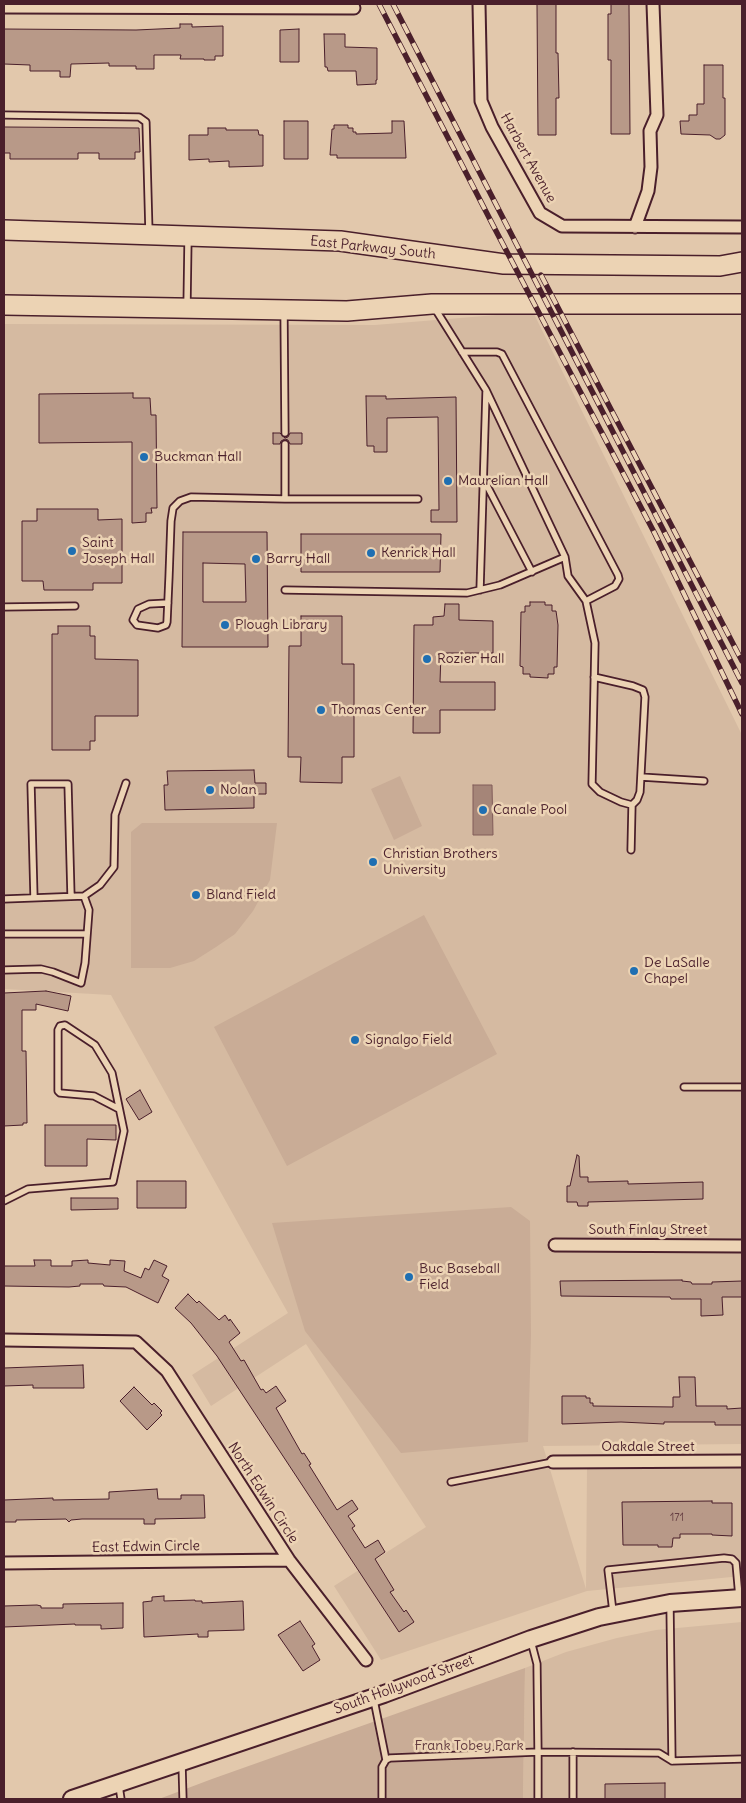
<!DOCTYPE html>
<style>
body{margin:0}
#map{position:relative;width:746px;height:1803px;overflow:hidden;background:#e2c8ac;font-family:Delius,sans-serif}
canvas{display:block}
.frame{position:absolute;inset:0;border:5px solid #4a1f2b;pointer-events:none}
</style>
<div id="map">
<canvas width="746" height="1803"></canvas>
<div class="frame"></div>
</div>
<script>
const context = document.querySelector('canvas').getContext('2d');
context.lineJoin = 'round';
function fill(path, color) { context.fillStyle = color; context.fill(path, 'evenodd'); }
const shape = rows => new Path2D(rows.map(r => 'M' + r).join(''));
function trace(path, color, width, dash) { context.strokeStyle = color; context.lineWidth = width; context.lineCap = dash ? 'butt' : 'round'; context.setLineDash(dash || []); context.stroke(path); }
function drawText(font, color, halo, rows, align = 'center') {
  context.font = font + ' Delius,sans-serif'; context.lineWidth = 5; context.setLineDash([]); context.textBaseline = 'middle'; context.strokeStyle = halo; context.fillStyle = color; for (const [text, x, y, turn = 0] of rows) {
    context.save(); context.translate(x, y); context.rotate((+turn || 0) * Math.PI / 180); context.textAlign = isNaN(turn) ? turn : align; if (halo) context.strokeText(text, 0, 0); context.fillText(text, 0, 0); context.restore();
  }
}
fill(shape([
 [533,312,742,735,742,1444,543,1446,586,1589,587,1469,742,1468,742,1576,587,1591,381,1660,334,1586,426,1527,306,1344,211,1406,192,1375,288,1313,111,995,4,989,4,324,375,325],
 [742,1622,742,1799,523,1799,525,1668,566,1652,617,1638,656,1630]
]), '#d5baa1');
fill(shape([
 [400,776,422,826,394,840,371,789],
 [142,823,277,823,270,880,253,911,235,934,216,947,194,961,170,968,131,968,131,832],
 [424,915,497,1054,287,1166,214,1027],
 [511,1207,530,1221,531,1335,528,1442,401,1453,305,1331,272,1223],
 [525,1668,523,1799,159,1799,212,1779]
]), '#c9ac96');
const water = shape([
 [473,785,492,785,493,835,473,835,473,785]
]);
fill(water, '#a58578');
trace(water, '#815c59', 1);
const building = shape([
 [537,4,556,4,556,53,558,53,559,98,556,98,556,135,538,135,537,4],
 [611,4,629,4,630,134,611,134,611,60,608,60,608,14,611,14,611,4],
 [180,24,192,24,192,27,223,26,223,56,215,56,215,60,204,60,204,59,180,59,181,55,154,55,154,69,136,69,136,66,109,66,109,63,71,64,70,77,60,77,60,71,30,71,30,65,4,64,4,29,136,30,180,28,180,24],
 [299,29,299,62,280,62,280,30,299,29],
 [324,34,345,34,345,47,377,48,377,80,376,80,376,84,357,85,356,71,328,71,327,67,325,67,324,34],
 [704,65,723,65,723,98,725,98,725,135,720,139,716,139,710,135,681,134,680,121,689,121,689,115,697,115,697,104,704,104,704,65],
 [284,121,308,121,308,159,284,159,284,121],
 [392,121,404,121,406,158,337,158,337,155,330,155,332,129,334,129,334,125,348,125,348,128,353,128,353,132,356,132,356,134,392,133,392,121],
 [4,127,139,128,140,152,135,152,135,159,99,159,99,153,78,153,78,159,10,159,10,153,4,153,4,127],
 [208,128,226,128,226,130,258,130,259,135,263,135,263,166,229,167,229,161,209,162,209,159,189,160,189,135,208,135,208,128],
 [133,393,133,398,150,398,151,415,156,415,157,508,151,508,152,513,146,513,146,522,132,523,132,442,39,443,39,394,133,393],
 [366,396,386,396,386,399,456,397,457,522,431,522,431,510,439,510,438,417,387,418,387,452,374,452,374,446,367,446,366,396],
 [273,433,280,433,285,438,288,437,290,433,302,433,302,444,290,444,288,440,285,439,281,441,280,444,273,444,273,433],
 [37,509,98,509,98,520,122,519,122,583,93,583,93,590,44,590,43,581,22,581,22,521,37,521,37,509],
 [183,532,267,532,268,647,182,647,183,532],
 [203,563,245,564,246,602,203,602,203,563],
 [301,534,441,534,440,572,301,572,301,534],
 [530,602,545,602,545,605,552,605,552,611,556,611,558,625,557,667,554,667,554,674,548,674,548,678,530,677,530,674,523,674,523,667,520,666,521,612,525,612,525,606,530,606,530,602],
 [445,604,459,604,459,620,493,621,493,653,441,653,440,682,495,682,495,710,440,710,440,733,413,733,414,625,433,625,433,617,444,616,445,604],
 [301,616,342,616,342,664,354,664,354,757,342,757,342,783,300,782,301,757,288,757,289,646,301,646,301,616],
 [58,626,90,626,90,636,95,636,95,659,138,660,138,716,95,716,95,741,90,741,90,750,52,750,52,634,58,634,58,626],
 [254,770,255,783,266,783,266,794,254,794,254,808,165,810,164,785,168,785,167,771,254,770],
 [46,991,71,996,68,1011,36,1004,36,1010,22,1010,22,1051,26,1051,27,1123,23,1123,23,1125,4,1126,4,993,46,991],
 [140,1090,152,1112,139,1120,126,1099,140,1090],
 [45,1125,116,1125,116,1140,87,1139,87,1166,45,1166,45,1125],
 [577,1155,579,1156,580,1177,588,1177,588,1182,628,1181,628,1184,703,1182,703,1199,588,1202,588,1206,578,1206,577,1202,567,1202,567,1186,570,1186,577,1155],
 [137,1181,186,1181,186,1208,137,1208,137,1181],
 [71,1198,118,1198,118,1209,71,1210,71,1198],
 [34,1260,51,1260,51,1266,72,1266,72,1261,88,1260,88,1263,110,1265,110,1260,125,1261,124,1271,141,1278,145,1268,149,1270,154,1260,167,1266,162,1276,169,1280,158,1303,126,1287,104,1286,103,1284,80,1284,80,1286,69,1287,4,1286,4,1266,35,1266,34,1260],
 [682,1280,682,1281,691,1282,692,1284,712,1284,712,1282,742,1281,742,1297,722,1297,723,1315,701,1316,701,1299,671,1299,670,1297,561,1296,560,1281,682,1280],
 [188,1294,197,1303,199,1301,219,1320,225,1315,229,1321,230,1319,240,1333,229,1342,241,1361,244,1360,261,1390,263,1389,266,1393,276,1386,286,1401,276,1408,302,1454,304,1453,311,1464,309,1465,337,1510,352,1500,358,1509,348,1516,355,1526,352,1528,365,1548,378,1540,382,1547,385,1552,375,1559,394,1590,390,1592,404,1612,406,1610,414,1622,399,1632,217,1356,191,1323,175,1308,188,1294],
 [83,1365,84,1388,33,1388,33,1385,4,1386,4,1368,83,1365],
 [679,1377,695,1377,696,1406,727,1406,727,1409,742,1408,742,1425,715,1425,715,1422,664,1422,664,1424,621,1422,562,1424,562,1396,586,1396,586,1398,590,1398,590,1403,593,1403,593,1406,673,1407,673,1397,680,1397,679,1377],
 [134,1387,152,1405,154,1403,162,1411,160,1413,162,1415,147,1430,120,1401,134,1387],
 [157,1489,158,1499,181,1499,181,1495,204,1495,205,1518,155,1519,155,1524,144,1524,144,1519,82,1519,71,1520,69,1522,66,1519,16,1520,16,1522,4,1522,4,1500,53,1498,53,1500,109,1499,109,1492,157,1489],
 [712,1501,712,1503,732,1503,732,1536,712,1535,712,1534,680,1534,680,1538,673,1538,672,1547,658,1547,658,1545,623,1545,622,1502,712,1501],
 [164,1596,164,1601,195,1600,195,1601,202,1601,202,1603,243,1601,244,1630,208,1631,208,1637,198,1637,198,1634,144,1637,143,1602,152,1601,152,1597,164,1596],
 [123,1603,123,1628,101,1629,101,1625,75,1625,75,1624,4,1627,4,1606,37,1605,41,1606,41,1608,63,1608,63,1604,123,1603],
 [300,1621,315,1644,312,1646,320,1660,303,1671,278,1635,300,1621],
 [665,1783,665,1799,605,1799,605,1784,665,1783]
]);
fill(building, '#b89988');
trace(building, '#4a1f2b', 1);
const lane = shape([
 [4,115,139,117,146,122,149,233],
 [187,306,188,240],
 [434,307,486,390,565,557,568,576,586,601,595,643,592,784,600,792,621,802,632,805,631,850],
 [284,312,285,433],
 [462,352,497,352,502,354,618,575,619,579,615,586,586,601],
 [285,444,285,499],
 [484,480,532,572],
 [285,590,467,593,500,585,565,557],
 [480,590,486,392],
 [168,603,149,604,138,609,133,620,137,625,158,628,166,625,167,622,169,577,171,521,173,508,180,501,191,497,285,499,418,499],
 [4,607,75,606],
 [594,677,633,686,643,690,645,697,640,792,637,800,632,805],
 [641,777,704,781],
 [34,898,31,784,68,784,71,896],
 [4,899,84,896,100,885,114,867,115,815,126,783],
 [4,934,86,934],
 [4,970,41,969,53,972,81,983,85,963,89,910,84,896],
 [684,1087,742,1087],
 [4,1201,28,1189,113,1182,124,1131,112,1073,95,1045,65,1025,60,1026,58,1030,58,1091,60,1093,94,1096,119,1109],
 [451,1482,553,1462],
 [670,1606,672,1761,742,1759],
 [613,1612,608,1570,724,1558,732,1559,736,1563,739,1597],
 [531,1641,537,1664,538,1752,659,1753,672,1761],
 [374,1700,386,1760],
 [573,1752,573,1799],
 [182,1764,183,1799],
 [119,1786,121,1799],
 [382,1799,382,1767,386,1760,390,1758,538,1752,538,1799]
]);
const street = shape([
 [479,4,481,101,492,127,540,213,562,226,742,227],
 [4,7,354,8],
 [635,227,648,191,651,167,650,131,657,115,653,4],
 [555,1245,742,1246],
 [4,1340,136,1342,167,1371,289,1560,366,1660],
 [553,1462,742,1461],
 [4,1563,289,1560]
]);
const secondary = shape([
 [72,1799,384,1694,531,1639,599,1617,670,1603,742,1598]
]);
const primary = shape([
 [4,230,340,241,504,264,720,266,742,262],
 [4,305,347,311,432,304,742,304]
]);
trace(lane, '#4a1f2b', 9);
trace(street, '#4a1f2b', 15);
trace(secondary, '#4a1f2b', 20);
trace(primary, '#4a1f2b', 22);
trace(lane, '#ecd3b4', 5.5);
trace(street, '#ecd3b4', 11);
trace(secondary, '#ecd3b4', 16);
trace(primary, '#ecd3b4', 19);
const rail = shape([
 [379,4,496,231,655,534,742,714],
 [393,4,742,683],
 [541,275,742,661]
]);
trace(rail, '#4a1f2b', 5.5);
trace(rail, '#ecd3b4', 4, [11]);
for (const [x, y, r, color] of [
 [144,457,5,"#1f6fb2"],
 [448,481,5,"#1f6fb2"],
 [72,551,5,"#1f6fb2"],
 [371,553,5,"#1f6fb2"],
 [256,559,5,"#1f6fb2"],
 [225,625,5,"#1f6fb2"],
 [427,659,5,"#1f6fb2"],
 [321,710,5,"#1f6fb2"],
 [210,790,5,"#1f6fb2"],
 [483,810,5,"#1f6fb2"],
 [373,862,5,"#1f6fb2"],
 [196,895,5,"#1f6fb2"],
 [634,971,5,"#1f6fb2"],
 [355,1040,5,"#1f6fb2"],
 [409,1277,5,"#1f6fb2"]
]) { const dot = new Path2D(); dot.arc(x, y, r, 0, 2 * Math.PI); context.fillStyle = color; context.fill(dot); trace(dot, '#ecd3b4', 2); }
drawText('11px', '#663e42', null, [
 ["171",677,1518]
]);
drawText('14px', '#4a1f2b', '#ecd3b4', [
 ["Harbert Avenue",528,158,61],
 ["East Parkway South",373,248,6],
 ["South Finlay Street",648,1230],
 ["Oakdale Street",648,1447],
 ["North Edwin Circle",263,1493,57],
 ["East Edwin Circle",146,1547,-1],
 ["South Hollywood Street",404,1685,-20]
]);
drawText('14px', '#4a1f2b', '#ecd3b4', [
 ["Buckman Hall",154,457],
 ["Maurelian Hall",458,481],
 ["Saint",82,543],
 ["Joseph Hall",82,559],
 ["Kenrick Hall",381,553],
 ["Barry Hall",266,559],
 ["Plough Library",235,625],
 ["Rozier Hall",437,659],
 ["Thomas Center",331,710],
 ["Nolan",220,790],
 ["Canale Pool",493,810],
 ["Christian Brothers",383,854],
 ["University",383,870],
 ["Bland Field",206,895],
 ["De LaSalle",644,963],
 ["Chapel",644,979],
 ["Signalgo Field",365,1040],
 ["Buc Baseball",419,1269],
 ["Field",419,1285]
], 'left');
drawText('14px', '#633b40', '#ecd3b4', [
 ["Frank Tobey Park",469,1746]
]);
</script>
